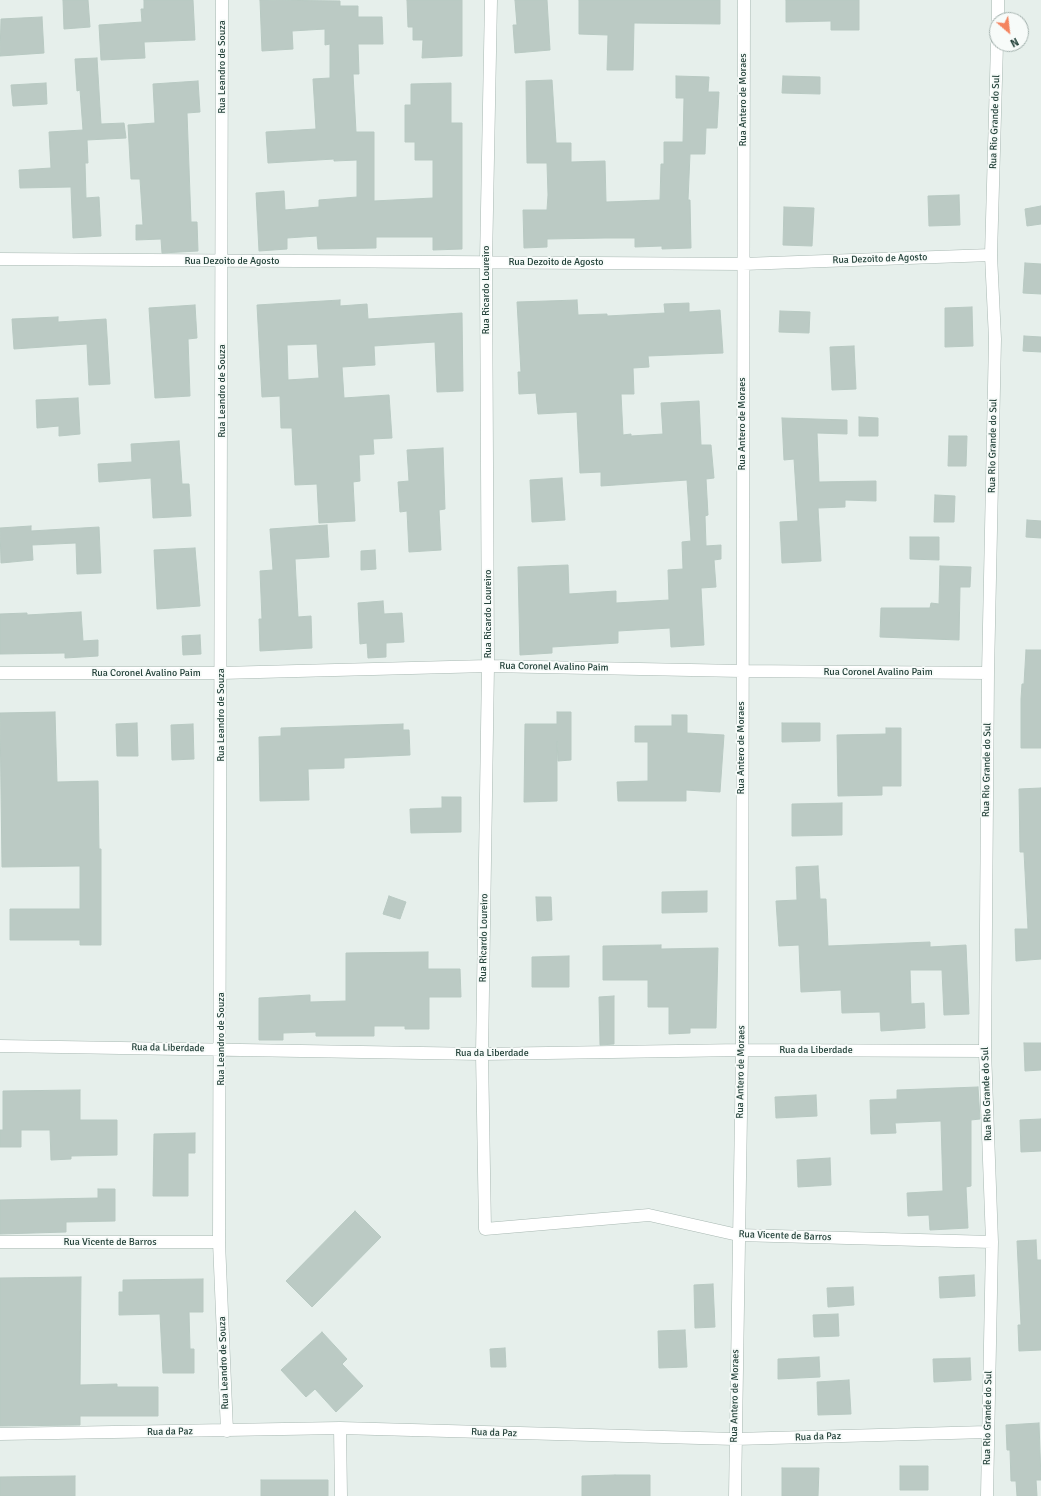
<!DOCTYPE html>
<style>
body{margin:0}
#map{position:relative;width:1041px;height:1496px;overflow:hidden;background:#e6efeb;font-family:Signika,sans-serif}
canvas{display:block}
.north{position:absolute;left:989px;top:12px;width:40px;height:40px;box-sizing:border-box;background:#f7fbf9;border:1px solid #a3b1ad;border-radius:50%;rotate:152deg;font-size:11px;font-weight:700;line-height:16px;text-align:center;color:#24423a}
.north::after{content:'';display:block;margin:auto;width:14px;height:18px;background:#f4845f;clip-path:polygon(50% 0,100% 100%,50% 72%,0 100%)}
</style>
<div id="map">
<canvas width="1041" height="1496"></canvas>
<div class="north">N</div>
</div>
<script>
const context = document.querySelector('canvas').getContext('2d');
context.lineJoin = 'round';
function fill(path, color) { context.fillStyle = color; context.fill(path, 'evenodd'); }
const shape = rows => new Path2D(rows.map(r => 'M' + r).join(''));
function trace(path, color, width, dash) { context.strokeStyle = color; context.lineWidth = width; context.lineCap = dash ? 'butt' : 'round'; context.setLineDash(dash || []); context.stroke(path); }
function drawText(font, color, halo, rows, align = 'center') {
  context.font = font + ' Signika,sans-serif'; context.lineWidth = 3.5; context.setLineDash([]); context.textBaseline = 'middle'; context.strokeStyle = halo; context.fillStyle = color; for (const [text, x, y, turn = 0] of rows) {
    context.save(); context.translate(x, y); context.rotate((+turn || 0) * Math.PI / 180); context.textAlign = isNaN(turn) ? turn : align; if (halo) context.strokeText(text, 0, 0); context.fillText(text, 0, 0); context.restore();
  }
}
const building = shape([
 [63,0,88,0,90,27,64,29,63,0],
 [144,0,193,0,195,40,144,42,145,58,101,60,99,25,142,22,141,9,144,9,144,0],
 [260,0,340,1,340,6,358,6,358,17,382,17,383,44,358,44,359,74,353,74,356,132,374,132,374,201,433,198,433,160,415,160,415,142,405,142,405,105,411,105,411,84,451,83,451,123,462,123,462,249,433,250,433,237,376,237,376,248,318,249,317,236,287,238,287,249,259,251,256,193,284,191,285,210,319,207,319,200,357,197,357,160,334,161,334,159,268,163,266,132,316,129,313,79,330,78,330,44,325,45,325,29,292,31,293,49,262,51,260,0],
 [407,0,462,0,462,56,422,58,423,40,413,40,413,27,408,27,407,0],
 [515,0,547,0,550,50,515,53,513,25,517,25,515,0],
 [579,0,720,0,720,24,634,23,633,70,607,70,608,35,579,34,579,0],
 [786,0,859,0,859,30,831,30,831,21,786,22,786,0],
 [42,17,44,53,0,56,1,19,42,17],
 [97,58,101,124,124,123,126,138,87,140,88,163,85,163,86,198,99,197,101,236,73,238,71,187,20,188,19,170,51,168,49,132,83,130,80,90,77,91,75,59,97,58],
 [676,76,709,77,708,92,719,92,717,128,706,128,705,154,690,154,688,200,690,200,691,248,662,249,662,246,635,247,635,238,605,238,547,239,547,247,524,248,523,210,547,210,548,195,547,163,527,163,526,81,552,80,556,143,571,143,571,162,605,161,606,202,660,200,661,164,664,164,664,142,683,142,684,98,676,98,676,76],
 [783,76,820,77,820,94,782,93,783,76],
 [198,81,200,112,187,113,191,222,197,222,198,251,162,253,161,239,136,240,136,225,143,225,140,179,131,179,128,125,155,123,153,84,198,81],
 [46,83,47,104,13,106,11,85,46,83],
 [959,195,960,225,929,226,928,196,959,195],
 [1041,206,1041,224,1027,226,1025,209,1041,206],
 [784,207,814,208,812,246,783,245,784,207],
 [1025,263,1041,264,1041,294,1023,293,1025,263],
 [340,300,340,306,367,304,368,319,462,313,463,391,437,392,435,342,374,346,375,365,342,367,344,398,389,395,392,438,373,439,374,454,359,455,360,481,353,482,355,521,319,523,317,484,295,485,292,428,281,428,280,396,262,397,257,305,340,300],
 [317,344,319,378,288,380,287,345,317,344],
 [577,300,578,315,607,314,607,316,665,313,664,304,689,303,689,312,720,310,723,353,648,356,649,367,633,368,634,394,621,394,623,435,631,434,631,436,663,434,661,403,699,401,701,445,711,445,714,478,706,479,708,515,705,516,706,546,721,545,721,559,714,560,716,587,701,588,704,645,671,647,670,628,618,631,618,643,552,647,552,653,520,655,518,567,568,565,569,594,616,591,616,603,669,600,668,570,683,569,682,542,691,541,687,480,601,486,601,472,580,473,577,412,538,414,536,393,519,394,518,372,521,372,517,302,577,300],
 [195,305,197,338,188,339,190,396,155,398,149,308,195,305],
 [972,307,973,346,945,347,945,308,972,307],
 [780,311,810,312,809,333,779,332,780,311],
 [58,317,58,322,106,319,110,384,89,385,87,344,14,349,12,319,58,317],
 [1024,336,1041,337,1041,352,1023,351,1024,336],
 [854,346,856,389,832,390,830,347,854,346],
 [78,398,80,434,59,436,59,426,37,428,36,400,78,398],
 [859,417,878,418,878,436,859,436,859,417],
 [782,418,847,420,847,434,817,433,819,482,876,481,876,501,845,500,845,507,818,508,821,561,782,563,780,522,798,521,794,459,784,460,782,418],
 [949,436,967,436,966,466,948,466,949,436],
 [179,441,182,484,189,484,191,516,153,518,151,478,99,482,98,464,132,462,131,444,179,441],
 [443,448,445,509,439,510,441,550,409,552,407,511,400,512,398,482,409,481,407,450,443,448],
 [562,478,565,520,532,522,530,480,562,478],
 [935,495,955,496,954,522,934,522,935,495],
 [1027,520,1041,521,1041,538,1026,537,1027,520],
 [327,525,329,557,295,559,298,617,311,616,312,648,260,651,259,619,262,619,260,571,273,570,270,529,327,525],
 [31,526,31,531,99,527,101,573,77,574,76,543,32,545,33,560,1,563,0,528,31,526],
 [910,537,939,537,939,560,910,559,910,537],
 [195,548,200,606,157,609,154,550,195,548],
 [375,550,376,569,361,570,361,551,375,550],
 [940,566,971,567,970,587,960,587,959,640,880,637,881,608,930,608,931,603,939,604,940,566],
 [383,601,384,614,402,613,404,642,386,643,386,657,368,658,367,643,360,644,358,603,383,601],
 [81,612,83,641,98,640,98,656,65,658,65,653,0,654,0,614,27,613,27,615,81,612],
 [200,635,201,654,183,655,182,636,200,635],
 [1026,650,1041,650,1041,748,1021,748,1021,699,1022,684,1024,684,1026,650],
 [55,712,57,782,98,781,99,849,101,849,101,945,80,945,80,940,10,940,10,909,80,909,80,866,2,867,0,713,55,712],
 [557,712,571,712,571,760,558,761,557,741,557,801,524,802,525,724,557,724,557,712],
 [672,715,687,715,687,733,724,735,720,792,686,790,686,801,618,801,617,782,648,781,648,742,635,742,635,726,672,726,672,715],
 [137,723,138,756,117,756,116,724,137,723],
 [782,723,820,723,820,741,782,742,782,723],
 [193,724,194,759,172,760,171,725,193,724],
 [403,724,403,730,409,730,410,755,344,758,344,768,308,769,309,800,260,801,259,737,281,736,281,728,403,724],
 [886,728,901,728,901,786,882,786,882,795,838,796,837,735,886,734,886,728],
 [1041,788,1041,959,1016,961,1015,929,1028,929,1024,852,1020,852,1019,789,1041,788],
 [442,797,461,797,461,832,411,833,410,809,442,808,442,797],
 [842,803,842,835,792,836,792,804,842,803],
 [818,866,820,899,826,899,828,946,930,942,930,947,966,945,969,1014,944,1015,942,970,910,970,911,1004,924,1003,925,1028,881,1031,880,1012,842,1013,841,990,801,992,799,945,779,946,776,901,797,900,796,867,818,866],
 [707,891,707,912,662,913,662,892,707,891],
 [389,896,406,902,400,919,383,914,389,896],
 [536,897,551,897,552,920,537,921,536,897],
 [661,945,661,949,718,948,716,1028,690,1028,690,1033,669,1034,669,1007,648,1007,648,980,603,980,603,946,661,945],
 [428,952,428,969,460,969,461,997,429,997,429,1029,405,1029,405,1026,374,1026,374,1036,316,1036,316,1032,283,1033,283,1040,259,1040,259,998,310,995,310,1002,346,1001,346,953,428,952],
 [569,956,569,987,532,987,532,957,569,956],
 [614,996,614,1044,600,1045,599,997,614,996],
 [1024,1043,1041,1043,1041,1070,1025,1071,1024,1043],
 [978,1087,980,1119,971,1120,971,1186,966,1187,968,1228,930,1230,929,1215,908,1216,907,1193,943,1191,941,1121,895,1123,896,1133,871,1134,870,1100,897,1099,897,1090,978,1087],
 [80,1090,80,1120,117,1120,117,1155,71,1156,71,1159,51,1160,50,1130,21,1130,21,1147,0,1147,0,1130,3,1130,3,1091,80,1090],
 [816,1095,817,1116,776,1118,775,1097,816,1095],
 [1041,1119,1041,1151,1021,1152,1020,1120,1041,1119],
 [195,1133,195,1153,188,1153,188,1196,153,1196,154,1134,195,1133],
 [830,1158,831,1185,798,1187,797,1160,830,1158],
 [98,1189,115,1189,115,1221,66,1222,66,1232,0,1234,0,1200,98,1198,98,1189],
 [355,1211,381,1237,312,1307,286,1281,355,1211],
 [1036,1240,1037,1260,1041,1260,1041,1350,1019,1351,1018,1325,1021,1325,1017,1241,1036,1240],
 [974,1275,975,1296,940,1298,939,1277,974,1275],
 [81,1277,80,1385,117,1384,117,1387,158,1387,158,1416,80,1416,80,1425,0,1426,0,1278,81,1277],
 [203,1279,203,1312,189,1312,190,1349,194,1349,194,1373,163,1373,160,1314,119,1315,119,1292,123,1292,123,1280,203,1279],
 [713,1284,715,1327,695,1328,694,1285,713,1284],
 [853,1287,854,1305,828,1307,827,1288,853,1287],
 [838,1314,839,1336,814,1337,813,1315,838,1314],
 [685,1330,687,1367,659,1368,658,1331,685,1330],
 [322,1332,347,1359,342,1364,363,1386,336,1412,315,1389,306,1397,281,1370,322,1332],
 [505,1348,506,1367,491,1367,490,1349,505,1348],
 [819,1357,820,1377,778,1379,778,1359,819,1357],
 [970,1358,971,1380,934,1382,933,1359,970,1358],
 [849,1380,851,1414,818,1415,817,1382,849,1380],
 [1039,1423,1041,1480,1036,1480,1037,1496,1017,1496,1016,1481,1011,1481,1010,1450,1007,1450,1006,1425,1039,1423],
 [900,1466,928,1466,928,1490,900,1490,900,1466],
 [782,1468,819,1468,818,1496,782,1496,782,1468],
 [615,1475,650,1475,650,1496,582,1496,582,1476,615,1475],
 [75,1476,75,1496,0,1496,0,1477,75,1476],
 [261,1480,328,1480,328,1496,261,1496,261,1480]
]);
fill(building, '#bbcac4');
trace(building, '#b8c9c2', 1);
const minor = shape([
 [222,0,219,1242,227,1431],
 [491,0,486,262,488,666,482,1054,485,1229,649,1215,738,1235,992,1242],
 [998,20,998,0],
 [0,259,743,264,991,255],
 [0,673,221,673,488,666,741,671,988,673],
 [0,1046,482,1054,742,1050,985,1051],
 [0,1242,219,1242],
 [340,1428,341,1496],
 [0,1434,340,1428,735,1439,987,1432],
 [735,1496,742,1050,744,0],
 [987,1496,992,1242,985,1051,988,673,995,339,991,255,997,44]
]);
trace(minor, '#a8b8b2', 13);
trace(minor, '#fff', 12);
drawText('10px', '#24423a', '#f7fbf9', [
 ["Rua Leandro de Souza",222,67,-90],
 ["Rua Antero de Moraes",743,100,-90],
 ["Rua Rio Grande do Sul",995,122,-88],
 ["Rua Dezoito de Agosto",880,259,-2],
 ["Rua Dezoito de Agosto",232,261],
 ["Rua Dezoito de Agosto",556,262],
 ["Rua Ricardo Loureiro",486,290,-90],
 ["Rua Leandro de Souza",222,391,-90],
 ["Rua Antero de Moraes",742,424,-90],
 ["Rua Rio Grande do Sul",993,446,-89],
 ["Rua Ricardo Loureiro",488,614,-90],
 ["Rua Coronel Avalino Paim",554,667,1],
 ["Rua Coronel Avalino Paim",878,672],
 ["Rua Coronel Avalino Paim",146,673],
 ["Rua Leandro de Souza",221,715,-90],
 ["Rua Antero de Moraes",741,748,-90],
 ["Rua Rio Grande do Sul",987,770,-89],
 ["Rua Ricardo Loureiro",484,938,-89],
 ["Rua Leandro de Souza",221,1039,-90],
 ["Rua da Liberdade",168,1048,1],
 ["Rua da Liberdade",816,1050],
 ["Rua da Liberdade",492,1053],
 ["Rua Antero de Moraes",741,1072,-89],
 ["Rua Rio Grande do Sul",987,1094,-92],
 ["Rua Vicente de Barros",785,1236,2],
 ["Rua Vicente de Barros",110,1242],
 ["Rua Leandro de Souza",224,1363,-92],
 ["Rua Antero de Moraes",735,1396,-89],
 ["Rua Rio Grande do Sul",988,1418,-89],
 ["Rua da Paz",170,1432,-1],
 ["Rua da Paz",494,1433,2],
 ["Rua da Paz",818,1437,-2]
]);
</script>
